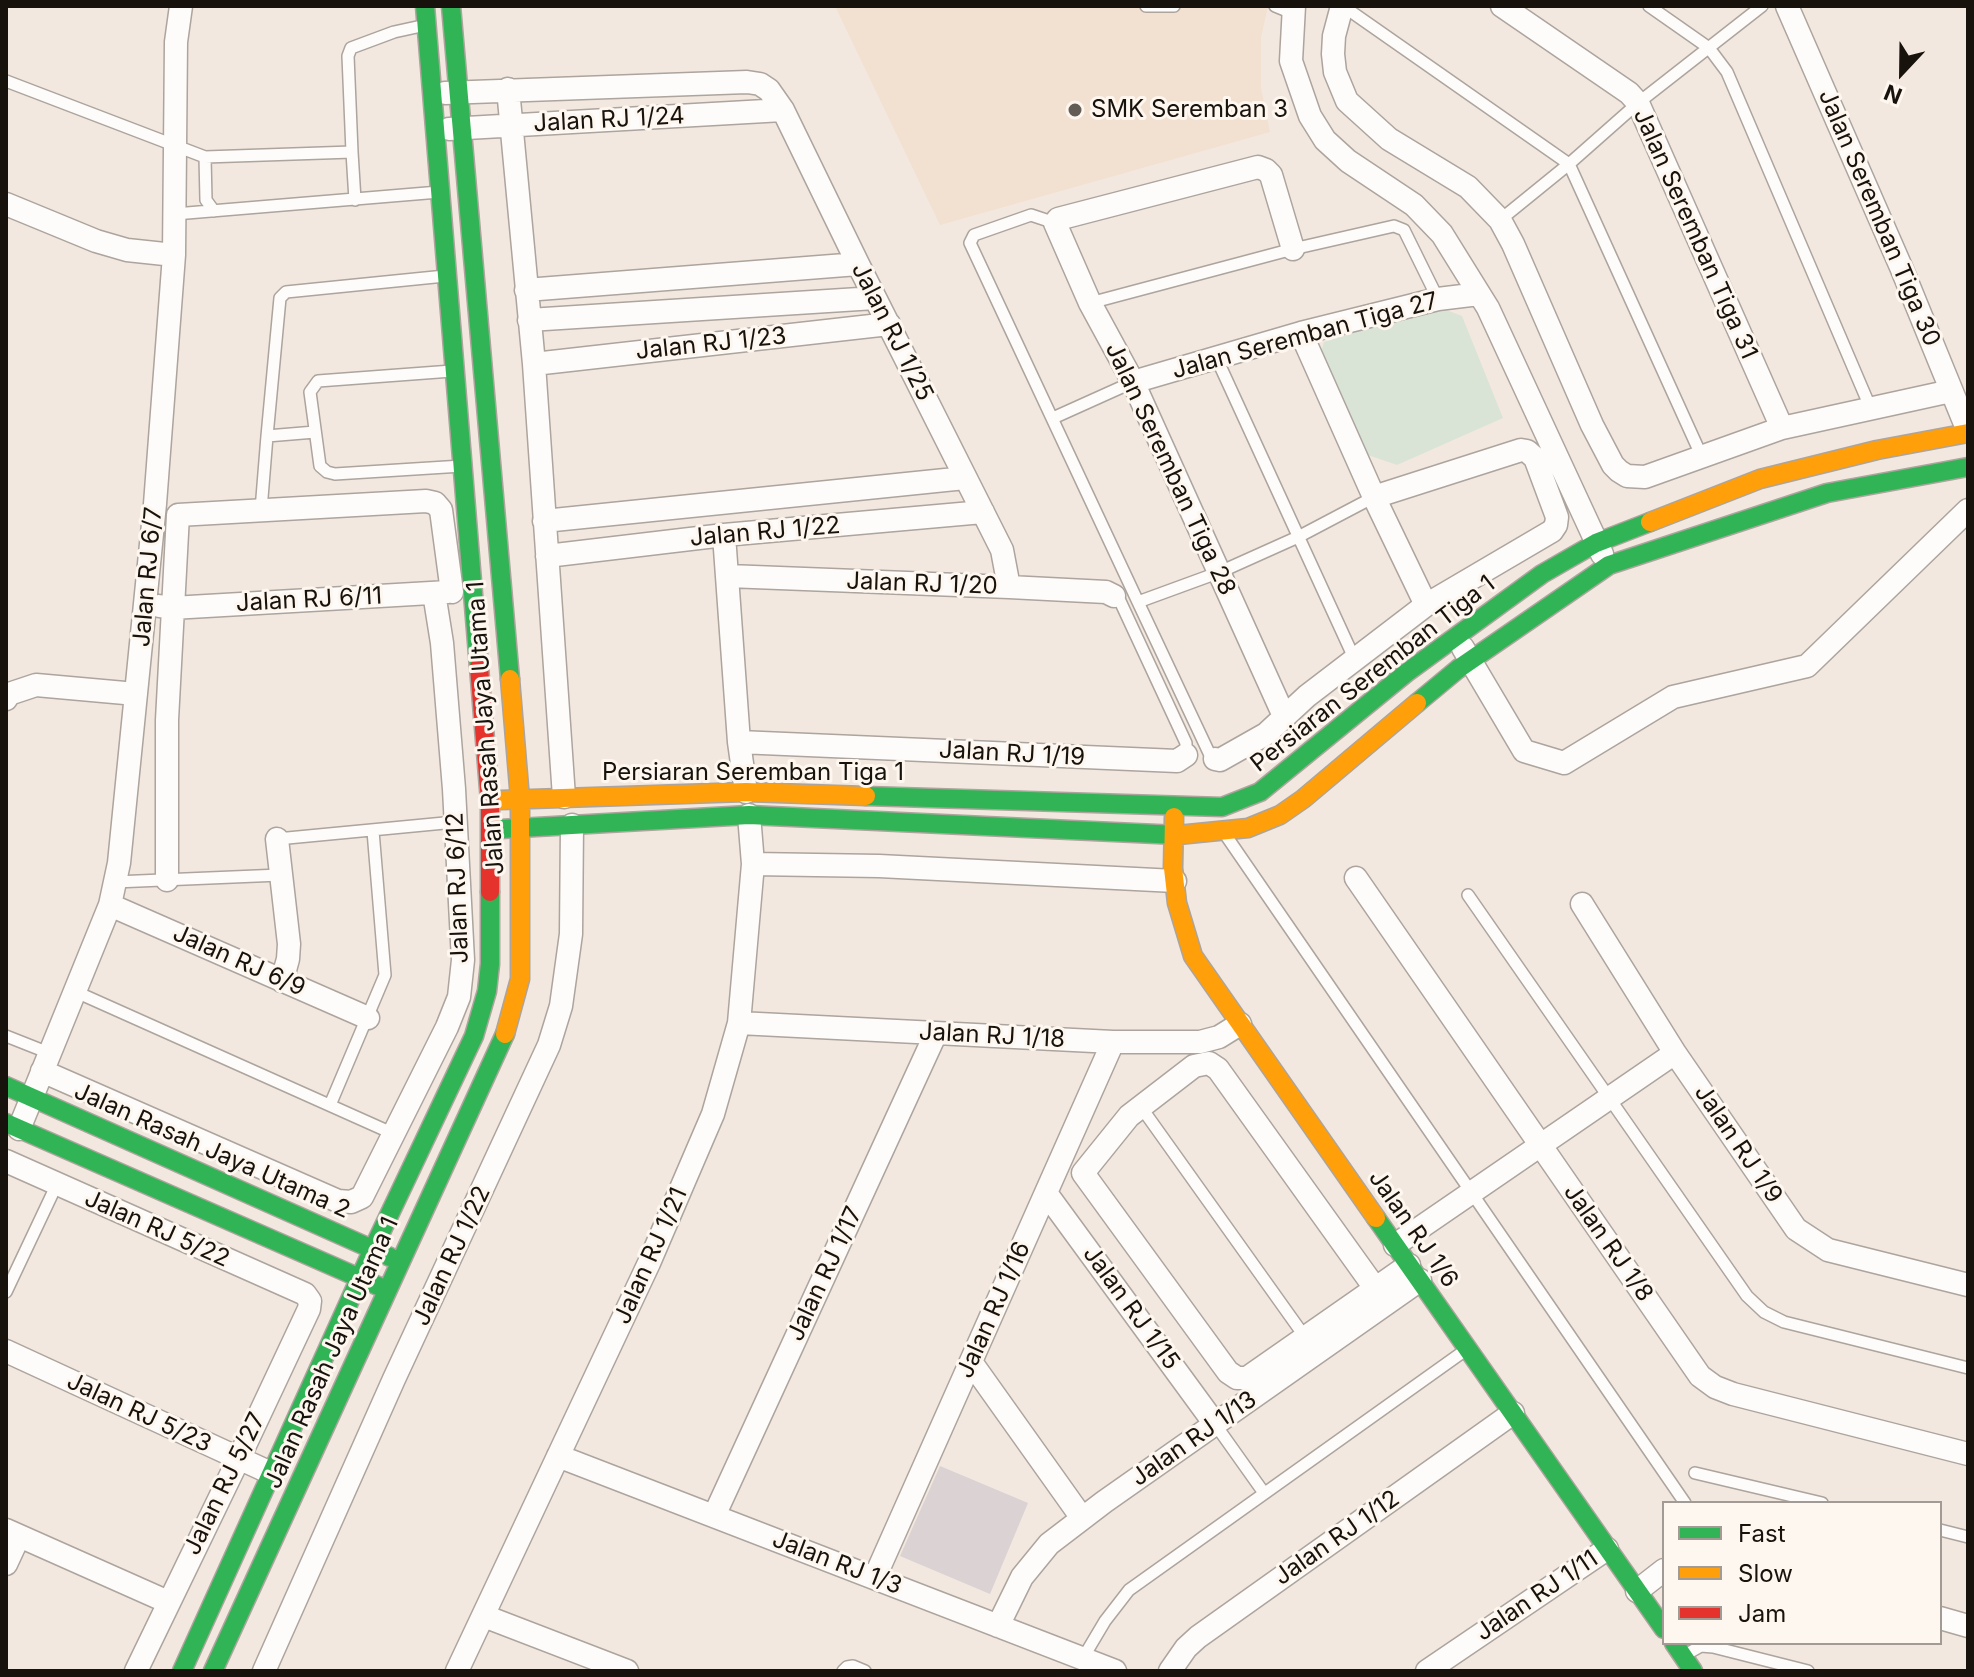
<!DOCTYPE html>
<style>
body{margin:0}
#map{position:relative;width:1974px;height:1677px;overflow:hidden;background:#f2e8df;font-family:Inter,sans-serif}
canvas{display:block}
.frame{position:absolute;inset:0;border:8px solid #18120d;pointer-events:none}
.legend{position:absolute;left:1662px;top:1501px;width:280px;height:144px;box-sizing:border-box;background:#fef7f0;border:2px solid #a29b95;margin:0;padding:10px 14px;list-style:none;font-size:24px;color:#18120d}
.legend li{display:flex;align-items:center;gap:16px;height:40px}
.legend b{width:40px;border:2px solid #a29b95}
.north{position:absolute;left:1862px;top:32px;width:80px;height:80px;-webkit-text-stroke:6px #fef7f0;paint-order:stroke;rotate:202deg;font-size:22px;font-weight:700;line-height:32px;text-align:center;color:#18120d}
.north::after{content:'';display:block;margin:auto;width:28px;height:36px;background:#18120d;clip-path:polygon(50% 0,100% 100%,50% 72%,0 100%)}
</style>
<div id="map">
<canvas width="1974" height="1677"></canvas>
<div class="frame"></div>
<ul class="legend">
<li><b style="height:10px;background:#30b455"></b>Fast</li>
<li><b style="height:10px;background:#ff9f0a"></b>Slow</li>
<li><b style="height:10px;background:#e5322d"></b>Jam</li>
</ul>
<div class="north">N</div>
</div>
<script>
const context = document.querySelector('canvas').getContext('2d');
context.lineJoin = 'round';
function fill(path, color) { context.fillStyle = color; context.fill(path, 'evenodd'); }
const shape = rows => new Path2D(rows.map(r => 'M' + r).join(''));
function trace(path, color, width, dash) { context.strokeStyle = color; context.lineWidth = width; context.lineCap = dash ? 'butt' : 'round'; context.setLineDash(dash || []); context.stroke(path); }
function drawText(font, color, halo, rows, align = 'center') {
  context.font = font + ' Inter,sans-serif'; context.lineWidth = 6; context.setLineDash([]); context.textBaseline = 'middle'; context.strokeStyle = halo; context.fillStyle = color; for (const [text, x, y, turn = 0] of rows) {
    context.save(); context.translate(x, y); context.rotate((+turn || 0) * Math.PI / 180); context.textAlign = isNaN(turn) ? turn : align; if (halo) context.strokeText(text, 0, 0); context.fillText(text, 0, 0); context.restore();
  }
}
fill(shape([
 [835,6,1268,6,1261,37,1261,88,1270,132,940,225]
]), '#f2e0d0');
fill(shape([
 [1431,304,1462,316,1503,418,1397,465,1362,453,1318,363,1324,342]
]), '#dae4d6');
fill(shape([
 [940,1466,1028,1503,990,1594,900,1556]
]), '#dad2d3');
const lane = shape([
 [1146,6,1174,6],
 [1275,6,1292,13],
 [1343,6,1569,164,1702,457],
 [1649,6,1709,48,1727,72,1871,409],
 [6,81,205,157,352,152,348,56,351,48,394,32,426,25],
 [352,152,355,200],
 [205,157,206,200,214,211],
 [175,214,439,192],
 [1500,220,1569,164,1638,103,1762,6],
 [1055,223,1031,215,974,235,970,243,1138,602,1210,755,1215,759],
 [1090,303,1293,249,1394,226,1404,230,1438,299],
 [1216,357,1355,660],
 [452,371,318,381,310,392,320,466,327,472,335,474,462,466],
 [1053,418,1133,382],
 [267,436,280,298,286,292,445,276],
 [261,510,267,436,315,432],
 [1114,596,1120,601,1186,743,1186,755],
 [1138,602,1220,572,1298,537,1374,497],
 [1227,837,1685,1503],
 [277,839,455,822],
 [115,882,280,875],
 [1468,895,1747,1296,1764,1312,1784,1322,1968,1368],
 [74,991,394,1134],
 [6,1036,49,1053],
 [330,1105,385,975,373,831],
 [1141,1107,1305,1337],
 [6,1292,57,1184],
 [1215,1424,1264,1493],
 [1695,1473,1822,1503],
 [1940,1530,1968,1537],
 [1685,1655,1701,1646,1713,1647,1808,1671],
 [1083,1658,1105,1621,1129,1590,1467,1349],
 [843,1671,847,1667,853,1666,865,1671]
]);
const street = shape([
 [1294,6,1291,61,1310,116,1325,140,1348,161,1414,205,1442,234,1488,308,1602,554],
 [1342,6,1334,36,1333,54,1335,72,1347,101,1389,139,1468,187,1500,220,1513,244,1592,425,1613,465,1619,471,1627,476,1645,477,1782,428,1951,391],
 [1502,6,1629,93,1638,103,1782,428],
 [1787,6,1901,267,1968,431],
 [508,89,534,364,564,797],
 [445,93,747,82,760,84,769,90,783,110,858,264,1002,550,1009,587],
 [449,129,783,110],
 [6,204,96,241,127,250,174,255],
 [526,290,858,264],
 [529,320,875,298],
 [1301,333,1374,497,1426,605],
 [534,364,889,324],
 [1133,382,1301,333,1438,299,1479,294],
 [544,521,965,478],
 [724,535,739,742,746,792],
 [547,556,724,535,983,512],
 [728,576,1009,587,1106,592,1114,596],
 [159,606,172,608,448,592],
 [1463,648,1524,751,1564,763,1673,697,1807,666,1968,510],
 [6,699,9,694,36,685,136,694],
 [1284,716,1133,382,1090,303,1055,223,1058,219,1258,167,1266,170,1271,175,1293,249],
 [739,742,1177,761,1186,755],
 [1215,759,1220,760,1266,734,1307,696,1426,605,1552,531,1556,525,1557,517,1535,458,1527,451,1521,450,1374,497],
 [277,839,289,944,288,959,282,981],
 [753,864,879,866,1175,881],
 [1356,878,1700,1376,1715,1387,1733,1394,1968,1454],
 [167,880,167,720,178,515,426,501,435,503,441,510,452,592],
 [1582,904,1675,1053,1796,1229,1828,1250,1968,1285],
 [110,905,368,1018],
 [739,1023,1113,1042,1200,1042,1219,1037,1240,1024],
 [42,1071,338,1201,351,1202,362,1197,447,1027,459,997,463,960,454,789,442,643,434,593],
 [19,1129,110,905,119,863,155,504,174,255,176,42,181,6],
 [6,1161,305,1294,310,1301,309,1309,239,1458,136,1671],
 [1046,1193,1215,1424],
 [1395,1245,1675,1053],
 [1375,1288,1218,1069,1209,1063,1194,1066,1129,1116,1083,1173,1228,1372,1237,1378,1247,1378,1409,1265],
 [6,1351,273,1474],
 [971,1362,1082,1518],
 [558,1456,1115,1671],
 [714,1516,936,1033],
 [6,1530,168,1602],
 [6,1564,19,1536],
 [875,1577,1113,1042],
 [1637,1591,1664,1570],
 [484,1616,627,1671],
 [1940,1618,1968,1626],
 [998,1626,1022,1577,1049,1544,1104,1502,1420,1280],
 [264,1671,394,1379,549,1045,561,1006,571,934,572,825],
 [457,1671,649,1263,713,1114,739,1023,753,864,749,815],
 [1170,1671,1186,1648,1198,1637,1513,1413],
 [1427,1671,1607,1549]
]);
const fast = shape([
 [425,6,479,667],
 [451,6,510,679],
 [1417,703,1458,669,1609,565,1827,493,1968,467],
 [866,796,1222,807,1260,792,1406,673,1542,574,1596,543,1650,522],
 [501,829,749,815,1178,835],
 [6,1086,390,1257],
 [6,1123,378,1286],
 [1376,1218,1664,1629],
 [1674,1643,1693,1671],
 [182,1671,373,1249,474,1036,487,991,490,964,490,892],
 [213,1671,505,1034]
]);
const slow = shape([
 [1650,522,1760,479,1877,450,1968,433],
 [501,800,746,792,866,796],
 [1174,817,1173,868,1177,903,1193,956,1376,1218],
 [1178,835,1248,828,1280,815,1303,799,1417,703],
 [505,1034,520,979,520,799,510,679]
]);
const jam = shape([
 [479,667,490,801,490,892]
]);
trace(lane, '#aca49d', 14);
trace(street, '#aca49d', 25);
trace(fast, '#aca49d', 21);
trace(slow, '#aca49d', 21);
trace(jam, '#aca49d', 21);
trace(lane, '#fdfcfa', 11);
trace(street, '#fdfcfa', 22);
trace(fast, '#30b455', 18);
trace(slow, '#ff9f0a', 18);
trace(jam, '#e5322d', 18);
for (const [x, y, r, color] of [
 [1075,110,8,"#645d56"]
]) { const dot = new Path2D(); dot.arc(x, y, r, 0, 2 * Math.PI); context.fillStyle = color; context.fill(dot); trace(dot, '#fef7f0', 3); }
drawText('24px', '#18120d', '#fef7f0', [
 ["SMK Seremban 3",1091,110]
], 'left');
drawText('24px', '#18120d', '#fef7f0', [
 ["Jalan RJ 1/24",609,120,-3],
 ["Jalan Seremban Tiga 30",1879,218,67],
 ["Jalan Seremban Tiga 31",1695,234,66],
 ["Jalan RJ 1/25",892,332,63],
 ["Jalan Seremban Tiga 27",1305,336,-15],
 ["Jalan RJ 1/23",711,344,-6],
 ["Jalan Seremban Tiga 28",1170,469,65],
 ["Jalan RJ 1/22",765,532,-5],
 ["Jalan RJ 6/7",148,577,-85],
 ["Jalan RJ 1/20",922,584,2],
 ["Jalan RJ 6/11",309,600,-3],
 ["Persiaran Seremban Tiga 1",1373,674,-38],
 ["Jalan Rasah Jaya Utama 1",486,728,-94],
 ["Jalan RJ 1/19",1012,754,3],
 ["Persiaran Seremban Tiga 1",753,773],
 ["Jalan RJ 6/12",458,888,-92],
 ["Jalan RJ 6/9",239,961,24],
 ["Jalan RJ 1/18",992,1036,3],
 ["Jalan RJ 1/9",1738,1144,56],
 ["Jalan Rasah Jaya Utama 2",212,1151,24],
 ["Jalan RJ 5/22",157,1229,24],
 ["Jalan RJ 1/6",1413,1229,55],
 ["Jalan RJ 1/8",1608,1243,55],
 ["Jalan RJ 1/22",452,1256,-65],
 ["Jalan RJ 1/21",651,1256,-66],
 ["Jalan RJ 1/17",825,1274,-65],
 ["Jalan RJ 1/15",1131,1308,54],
 ["Jalan RJ 1/16",994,1310,-66],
 ["Jalan Rasah Jaya Utama 1",332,1353,-66],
 ["Jalan RJ 5/23",139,1413,25],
 ["Jalan RJ 1/13",1194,1439,-35],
 ["Jalan RJ 5/27",225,1484,-64],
 ["Jalan RJ 1/12",1337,1538,-35],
 ["Jalan RJ 1/3",837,1563,21],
 ["Jalan RJ 1/11",1537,1596,-34]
]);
</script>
